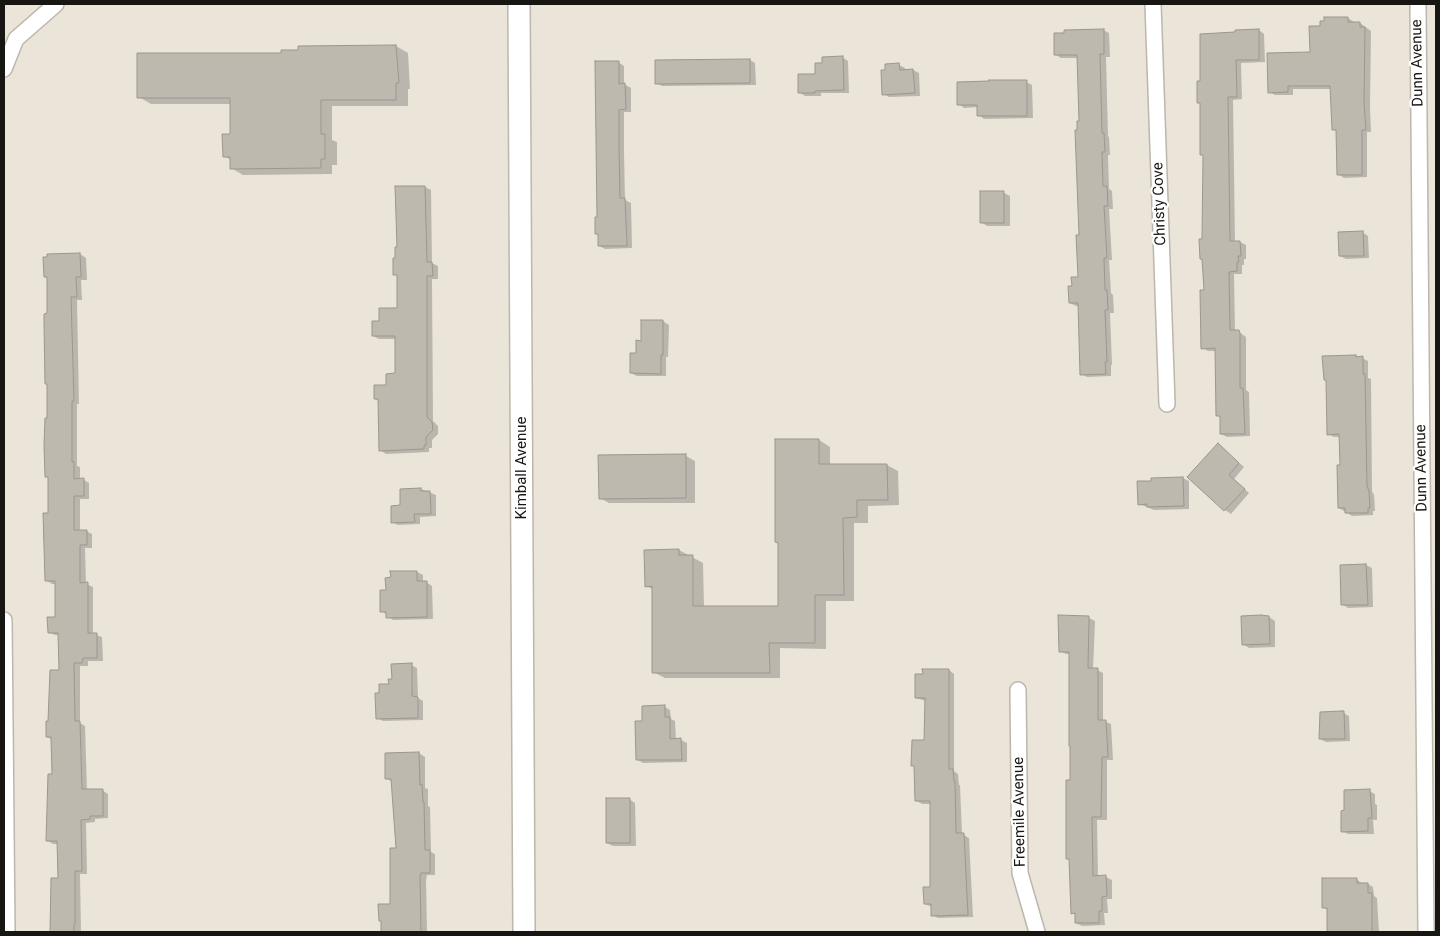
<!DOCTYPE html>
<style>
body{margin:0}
#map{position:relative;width:1440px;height:936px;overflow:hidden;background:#eae4d9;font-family:Roboto,sans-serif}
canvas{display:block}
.frame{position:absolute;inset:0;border:5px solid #181612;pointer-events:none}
</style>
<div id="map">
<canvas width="1440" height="936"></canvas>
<div class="frame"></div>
</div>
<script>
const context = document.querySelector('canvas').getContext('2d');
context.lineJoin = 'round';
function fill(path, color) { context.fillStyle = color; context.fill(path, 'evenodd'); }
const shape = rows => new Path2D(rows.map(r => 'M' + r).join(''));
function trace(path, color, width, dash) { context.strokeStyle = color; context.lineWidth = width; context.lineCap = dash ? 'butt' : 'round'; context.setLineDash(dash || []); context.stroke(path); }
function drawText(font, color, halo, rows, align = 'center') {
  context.font = font + ' Roboto,sans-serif'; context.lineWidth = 4.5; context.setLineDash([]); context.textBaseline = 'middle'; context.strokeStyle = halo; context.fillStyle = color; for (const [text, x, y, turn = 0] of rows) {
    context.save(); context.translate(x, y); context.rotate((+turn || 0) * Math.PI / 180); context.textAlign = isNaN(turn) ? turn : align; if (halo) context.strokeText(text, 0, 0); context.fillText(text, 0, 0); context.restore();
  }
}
fill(shape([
 [1348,18,1354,22,1354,23,1360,23,1371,31,1370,107,1371,132,1367,132,1367,177,1344,178,1338,174,1337,131,1333,129,1332,89,1293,89,1293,95,1275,95,1269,92,1311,53,1322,27],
 [1103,30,1109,33,1110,57,1106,57,1108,136,1109,137,1110,155,1108,155,1109,189,1112,191,1113,209,1109,209,1112,260,1109,260,1111,293,1113,295,1114,313,1110,313,1112,365,1111,365,1111,376,1087,377,1081,374,1080,306,1076,306,1070,303,1073,287,1080,278,1079,131,1081,122,1079,58,1061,58,1056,55],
 [1259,30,1264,34,1265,62,1241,63,1242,99,1233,100,1235,242,1240,242,1246,245,1246,259,1244,259,1244,265,1242,265,1242,274,1234,274,1235,332,1239,332,1246,337,1246,390,1249,392,1250,436,1227,437,1221,434,1221,417,1218,416,1217,351,1208,351,1203,348,1205,291,1204,260,1201,259,1203,240,1204,156,1202,154,1201,104,1198,102,1201,82],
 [396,46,408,53,410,89,408,89,408,106,332,106,332,140,337,142,337,165,332,165,332,174,243,175,231,168,231,160,224,156,231,135,231,104,151,104,139,97,282,54],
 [842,57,848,61,849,93,821,93,821,96,805,96,799,92,816,75,823,64],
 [750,60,755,63,756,85,662,86,656,83],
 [618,62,624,66,624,84,631,88,631,112,624,112,624,151,625,200,631,203,632,248,605,249,599,246,599,235,597,234],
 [899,65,905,68,905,71,913,70,919,73,920,96,889,97,884,94],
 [1026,82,1032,85,1033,118,984,119,979,115,978,107,964,108,959,104],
 [425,187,431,190,432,263,438,266,438,279,432,279,433,421,438,426,438,434,432,440,432,448,429,448,429,452,386,454,380,450,379,401,375,399,396,375,396,339,379,339,373,336,380,322,399,309,398,276,395,274,398,248],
 [981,192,1004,193,1010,196,1010,226,987,226,981,222],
 [1362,232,1368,236,1369,258,1346,259,1340,256],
 [80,254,86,258,87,280,81,280,82,300,77,300,79,404,77,404,77,466,80,467,80,480,84,480,89,483,89,499,80,499,80,531,86,531,92,534,92,548,85,548,86,584,93,587,93,634,102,637,103,661,88,661,88,666,80,666,80,723,85,726,87,791,102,790,108,794,108,818,95,819,95,822,86,823,87,874,80,874,81,932,50,932,52,879,59,879,58,844,53,844,48,841,53,775,53,740,47,737,60,671,59,635,55,635,49,632,57,619,56,584,52,584,46,580,49,515,49,478,47,476,48,385,46,383,48,279,45,277,48,255],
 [663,321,669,325,668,357,666,357,666,376,637,376,631,373,642,342],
 [1362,358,1368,361,1368,378,1371,379,1372,491,1374,495,1375,511,1373,511,1373,515,1352,516,1339,508,1341,466,1340,437,1334,437,1328,434],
 [819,440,830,447,830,466,887,465,898,471,899,505,868,506,868,523,854,523,854,601,826,601,826,649,780,648,780,678,665,678,653,672,654,590,646,586,679,550,703,563,704,607,779,607],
 [1218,445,1244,467,1234,479,1249,493,1231,514,1225,510,1189,477],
 [686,456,695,461,695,503,609,503,600,498],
 [1183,478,1189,481,1189,509,1154,510,1139,504],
 [421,489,436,495,436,516,420,517,420,524,398,525,392,522,402,507],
 [1366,565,1372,568,1373,607,1348,608,1342,604],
 [417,572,423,575,423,582,426,582,432,586,433,619,393,620,382,611,387,591],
 [1243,617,1269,617,1275,621,1275,647,1249,648,1243,644],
 [1089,618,1095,621,1093,670,1097,670,1103,673,1103,721,1111,724,1113,760,1107,760,1107,820,1097,820,1098,877,1106,877,1112,880,1112,899,1107,899,1108,913,1104,913,1105,925,1082,926,1076,923,1076,915,1072,913,1070,860,1067,858,1072,781,1070,654,1066,654,1060,651],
 [411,665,417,668,418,698,423,701,423,720,383,721,377,718,381,694,390,686,393,680],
 [949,670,954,674,954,771,958,774,959,785,960,785,962,834,969,838,973,917,938,918,932,915,932,907,925,904,931,888,931,804,922,804,917,801,915,767,913,765,925,741,926,701,916,698],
 [665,707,670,710,671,719,675,721,676,740,681,740,687,743,687,762,643,763,638,760,643,722],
 [1343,713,1349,716,1350,741,1326,742,1320,739],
 [419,753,425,757,425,788,428,789,428,806,430,807,431,852,435,854,435,875,427,875,426,880,427,932,385,932,383,931,391,906,397,849,393,782,387,779,386,754],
 [1369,791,1375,794,1375,804,1377,805,1377,820,1373,820,1374,834,1348,834,1342,831],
 [629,799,635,803,636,846,613,846,607,843],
 [1357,879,1362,884,1368,884,1373,887,1374,896,1377,898,1379,932,1328,932,1328,910,1323,907]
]), '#0003');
const building = shape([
 [1324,17,1348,17,1348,22,1360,22,1360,27,1365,27,1364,103,1366,130,1362,130,1362,175,1337,175,1336,130,1332,130,1330,86,1288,86,1288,92,1268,93,1267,53,1310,52,1309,26,1320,26,1320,21,1324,21,1324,17],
 [1104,29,1104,54,1100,54,1102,133,1104,133,1105,152,1102,152,1103,186,1107,186,1108,206,1104,206,1107,258,1104,258,1105,290,1107,290,1108,310,1105,310,1107,362,1105,362,1106,374,1080,375,1078,303,1069,303,1068,286,1072,286,1071,277,1078,277,1076,235,1079,235,1075,130,1077,130,1077,121,1079,121,1077,55,1054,55,1054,33,1064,33,1064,30,1104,29],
 [1259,29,1259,60,1236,60,1237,97,1228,97,1230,241,1240,241,1241,256,1238,256,1239,262,1237,262,1237,271,1229,272,1230,330,1239,330,1240,333,1240,388,1243,388,1245,434,1220,434,1220,416,1216,416,1215,348,1201,349,1200,290,1204,290,1202,259,1200,259,1199,239,1202,239,1203,155,1200,155,1200,103,1197,103,1197,81,1200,81,1200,34,1235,32,1235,30,1259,29],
 [396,45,399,83,396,83,396,100,321,100,321,134,325,134,325,159,321,159,321,168,230,169,230,157,223,157,222,134,230,134,230,98,137,98,137,53,281,53,281,50,298,50,298,46,396,45],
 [843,56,844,90,815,91,815,93,798,93,798,74,815,74,815,63,822,63,822,57,843,56],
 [750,59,750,83,655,84,655,60,750,59],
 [595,61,619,61,619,84,625,83,626,109,619,110,619,147,620,198,625,198,627,246,598,246,598,234,595,234,595,217,597,217,595,61],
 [899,63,900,70,913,69,915,93,882,95,881,70,885,70,885,64,899,63],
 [989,80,1027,80,1027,116,977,116,977,105,957,105,957,82,989,81,989,80],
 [395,186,425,186,427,262,432,262,433,276,427,276,427,417,432,422,433,430,426,437,426,445,424,446,424,449,379,451,378,399,374,399,374,385,386,385,386,374,395,373,395,336,372,336,372,321,379,321,379,308,397,308,397,275,393,275,393,258,395,258,395,247,397,247,395,186],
 [980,191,1004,191,1004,223,980,223,980,191],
 [1363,231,1364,256,1339,256,1338,232,1363,231],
 [80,253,81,277,76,277,77,297,71,297,74,401,72,401,72,462,74,462,74,479,84,478,84,496,74,496,74,530,87,530,87,545,80,545,80,583,88,582,88,633,97,633,97,658,83,658,82,663,74,663,75,721,80,721,82,789,103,789,103,816,90,816,90,819,81,820,82,871,75,871,75,924,74,924,74,932,50,932,51,878,58,878,57,841,46,841,48,774,52,774,51,737,46,737,46,721,48,721,50,670,59,670,58,633,48,633,47,617,55,617,55,581,45,581,43,513,48,513,48,477,45,477,44,445,45,418,47,418,47,384,45,384,44,323,44,314,47,313,47,277,44,277,43,257,47,257,47,254,80,253],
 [641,320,663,320,663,355,661,355,661,374,630,373,630,353,636,353,636,340,641,341,641,320],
 [1356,355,1356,357,1363,356,1363,374,1365,374,1367,486,1369,491,1370,508,1368,508,1368,513,1345,513,1345,508,1338,508,1337,465,1340,465,1339,434,1327,435,1326,380,1324,380,1322,356,1356,355],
 [775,439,819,439,819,464,887,464,888,500,857,500,857,517,843,518,844,595,815,595,815,643,769,643,770,673,652,673,652,586,645,587,644,550,679,549,679,555,693,555,693,606,778,606,778,543,775,542,775,439],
 [1218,443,1239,463,1229,475,1245,489,1224,511,1187,477,1218,443],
 [686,454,686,498,599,499,598,455,686,454],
 [1183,477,1184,506,1147,507,1147,504,1138,505,1137,481,1151,481,1151,478,1183,477],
 [421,488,421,491,430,491,431,514,414,514,415,522,391,523,391,506,400,505,400,489,421,488],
 [1366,564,1368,605,1341,605,1340,565,1366,564],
 [390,571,417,571,417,581,427,581,427,617,386,618,386,612,380,612,380,590,386,590,385,578,391,577,390,571],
 [1058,615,1089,616,1088,668,1098,668,1098,720,1106,720,1108,757,1102,757,1101,817,1092,817,1093,876,1106,875,1107,896,1102,897,1102,911,1099,911,1099,923,1075,923,1075,913,1071,914,1069,859,1066,859,1066,780,1070,780,1070,746,1069,746,1069,652,1059,652,1058,615],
 [1261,615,1269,616,1270,644,1242,645,1241,616,1261,615],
 [412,663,412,696,418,697,418,718,376,719,375,693,379,693,379,684,389,684,388,679,392,679,391,664,412,663],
 [922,669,949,669,949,769,953,769,954,781,955,781,956,833,964,833,968,915,931,916,931,904,924,904,923,887,930,887,930,801,915,801,914,766,911,766,912,740,924,740,925,698,915,698,915,674,923,674,922,669],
 [665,705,665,717,670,717,670,739,681,738,682,760,636,760,635,721,642,721,642,706,665,705],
 [1342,711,1344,711,1345,739,1319,739,1320,712,1342,711],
 [419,752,420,785,422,784,423,802,424,802,425,850,430,850,430,873,421,873,420,876,421,932,381,932,381,921,379,921,378,904,390,904,390,848,396,848,391,779,385,779,385,753,419,752],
 [1370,789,1372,818,1368,818,1368,831,1341,832,1341,811,1344,810,1344,790,1370,789],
 [606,798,630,798,630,843,606,843,606,798],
 [1322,878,1357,878,1357,883,1368,883,1368,893,1372,893,1372,932,1327,932,1327,908,1322,908,1322,878]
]);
fill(building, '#beb9ae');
trace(building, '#9c968d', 1);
const minor = shape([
 [1153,4,1167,404],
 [1418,4,1426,932],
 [4,69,16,39,56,4],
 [4,620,7,932],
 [1018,690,1020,873,1037,932]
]);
const secondary = shape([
 [519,4,524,932]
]);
trace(minor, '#bcb6ac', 18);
trace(secondary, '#bcb6ac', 24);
trace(minor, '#fff', 15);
trace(secondary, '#fff', 21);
drawText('15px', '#181612', '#fff', [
 ["Dunn Avenue",1418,63,-91],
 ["Christy Cove",1160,204,-92],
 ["Kimball Avenue",522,468,-90],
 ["Dunn Avenue",1422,468,-91],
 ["Freemile Avenue",1020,812,-91]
]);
</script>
